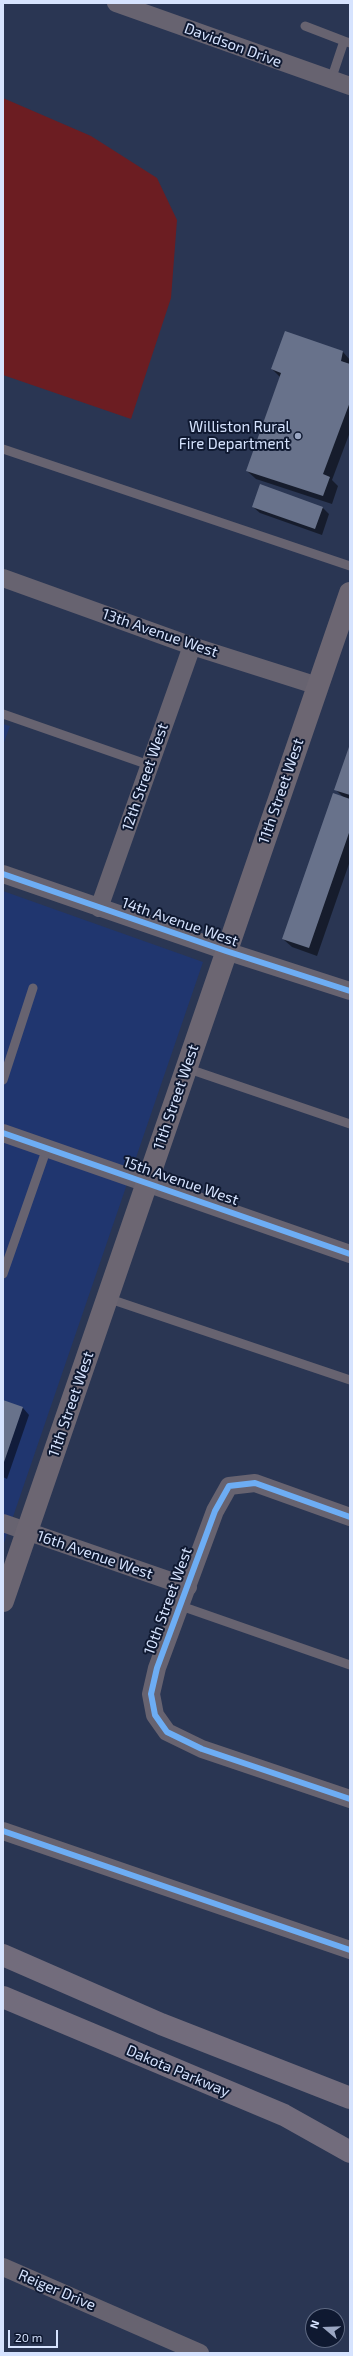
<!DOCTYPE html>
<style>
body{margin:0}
#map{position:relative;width:353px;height:2356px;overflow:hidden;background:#2a3653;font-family:"Exo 2",sans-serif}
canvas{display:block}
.frame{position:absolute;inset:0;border:4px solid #d6e3fe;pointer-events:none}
.north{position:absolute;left:305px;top:2308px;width:40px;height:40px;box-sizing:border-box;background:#0f1931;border:1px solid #5f6a83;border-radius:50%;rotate:289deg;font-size:11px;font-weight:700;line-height:16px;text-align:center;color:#d6e3fe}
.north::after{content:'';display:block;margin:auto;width:14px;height:18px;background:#9aa6c2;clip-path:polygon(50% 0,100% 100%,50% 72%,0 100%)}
.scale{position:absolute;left:8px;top:2330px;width:50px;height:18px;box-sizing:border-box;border:2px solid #d6e3fe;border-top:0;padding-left:5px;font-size:12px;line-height:14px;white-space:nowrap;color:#d6e3fe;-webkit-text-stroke:3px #0f1931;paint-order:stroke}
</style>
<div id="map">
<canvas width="353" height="2356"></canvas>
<div class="frame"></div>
<div class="north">N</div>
<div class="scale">20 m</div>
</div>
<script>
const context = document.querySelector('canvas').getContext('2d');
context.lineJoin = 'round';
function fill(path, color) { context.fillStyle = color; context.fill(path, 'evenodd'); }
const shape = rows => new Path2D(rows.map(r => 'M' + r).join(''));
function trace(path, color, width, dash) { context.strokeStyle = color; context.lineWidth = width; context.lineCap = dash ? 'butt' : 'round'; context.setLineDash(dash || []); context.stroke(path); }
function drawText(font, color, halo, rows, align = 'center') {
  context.font = font + ' "Exo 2",sans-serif'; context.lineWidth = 4; context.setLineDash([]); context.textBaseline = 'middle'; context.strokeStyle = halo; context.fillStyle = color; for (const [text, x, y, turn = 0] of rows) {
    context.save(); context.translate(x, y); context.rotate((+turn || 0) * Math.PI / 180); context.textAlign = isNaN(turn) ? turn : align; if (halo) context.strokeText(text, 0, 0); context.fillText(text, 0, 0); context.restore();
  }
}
fill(shape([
 [3,724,10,726,3,745],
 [3,891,203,962,3,1546]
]), '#20366f');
fill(shape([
 [3,98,91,136,157,178,177,220,171,298,131,419,3,375]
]), '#6c1d22');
fill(shape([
 [343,352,350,360,350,432,332,480,338,486,332,504,256,479,247,471,280,377,272,369],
 [253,507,322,507,329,514,322,535,260,513],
 [350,746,350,861,317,956,292,947,283,939,343,797,335,789],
 [3,1401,23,1408,29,1415,7,1479,3,1477]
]), '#0007');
fill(shape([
 [285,331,343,351,341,361,350,364,350,402,323,474,330,477,323,496,246,471,281,373,271,369],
 [260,484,323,507,315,529,252,507],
 [350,744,350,795,334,790],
 [333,793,350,799,350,830,309,948,282,939],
 [3,1400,23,1407,3,1465]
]), '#68728b');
trace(shape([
 [305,26,344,41],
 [331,80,344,41,350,43],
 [3,449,350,566],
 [3,714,149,765],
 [186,1068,350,1124],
 [3,1080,33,988],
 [3,1274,47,1148],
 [107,1298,350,1380],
 [181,1606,350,1665]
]), '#676370', 9);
trace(shape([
 [116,3,350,86],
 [3,578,192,646,318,686],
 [3,874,226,951,350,991],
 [99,908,192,646],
 [3,1133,350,1254],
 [350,1517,255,1483,229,1486,215,1511,157,1668,151,1694,155,1715,167,1732,202,1749,350,1799],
 [3,1523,188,1587],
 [3,1831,350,1950],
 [3,2267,200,2353]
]), '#676370', 18);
trace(shape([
 [3,1601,350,593]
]), '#6c6672', 22);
trace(shape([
 [3,1955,161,2024,350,2098],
 [3,1997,284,2115,350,2152]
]), '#726c7c', 22);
trace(shape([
 [3,874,226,951,350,991],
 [3,1133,350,1254],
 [350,1517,255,1483,229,1486,215,1511,157,1668,151,1694,155,1715,167,1732,202,1749,350,1799],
 [3,1831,350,1950]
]), '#6dadf4', 6);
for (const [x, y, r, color] of [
 [298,436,4,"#9aa6c2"]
]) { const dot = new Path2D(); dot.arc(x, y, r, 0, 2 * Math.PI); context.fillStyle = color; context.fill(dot); trace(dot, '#0f1931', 1.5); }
drawText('15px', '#d6e3fe', '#0f1931', [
 ["Davidson Drive",233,45,20],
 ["13th Avenue West",160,633,19],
 ["12th Street West",145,777,-71],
 ["11th Street West",281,791,-71],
 ["14th Avenue West",180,922,19],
 ["11th Street West",176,1097,-71],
 ["15th Avenue West",181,1181,19],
 ["11th Street West",71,1404,-71],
 ["16th Avenue West",95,1555,19],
 ["10th Street West",168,1601,-70],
 ["Dakota Parkway",178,2071,23],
 ["Reiger Drive",57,2290,23]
]);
drawText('15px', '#d6e3fe', '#0f1931', [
 ["Williston Rural",290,427],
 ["Fire Department",290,444]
], 'right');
</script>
